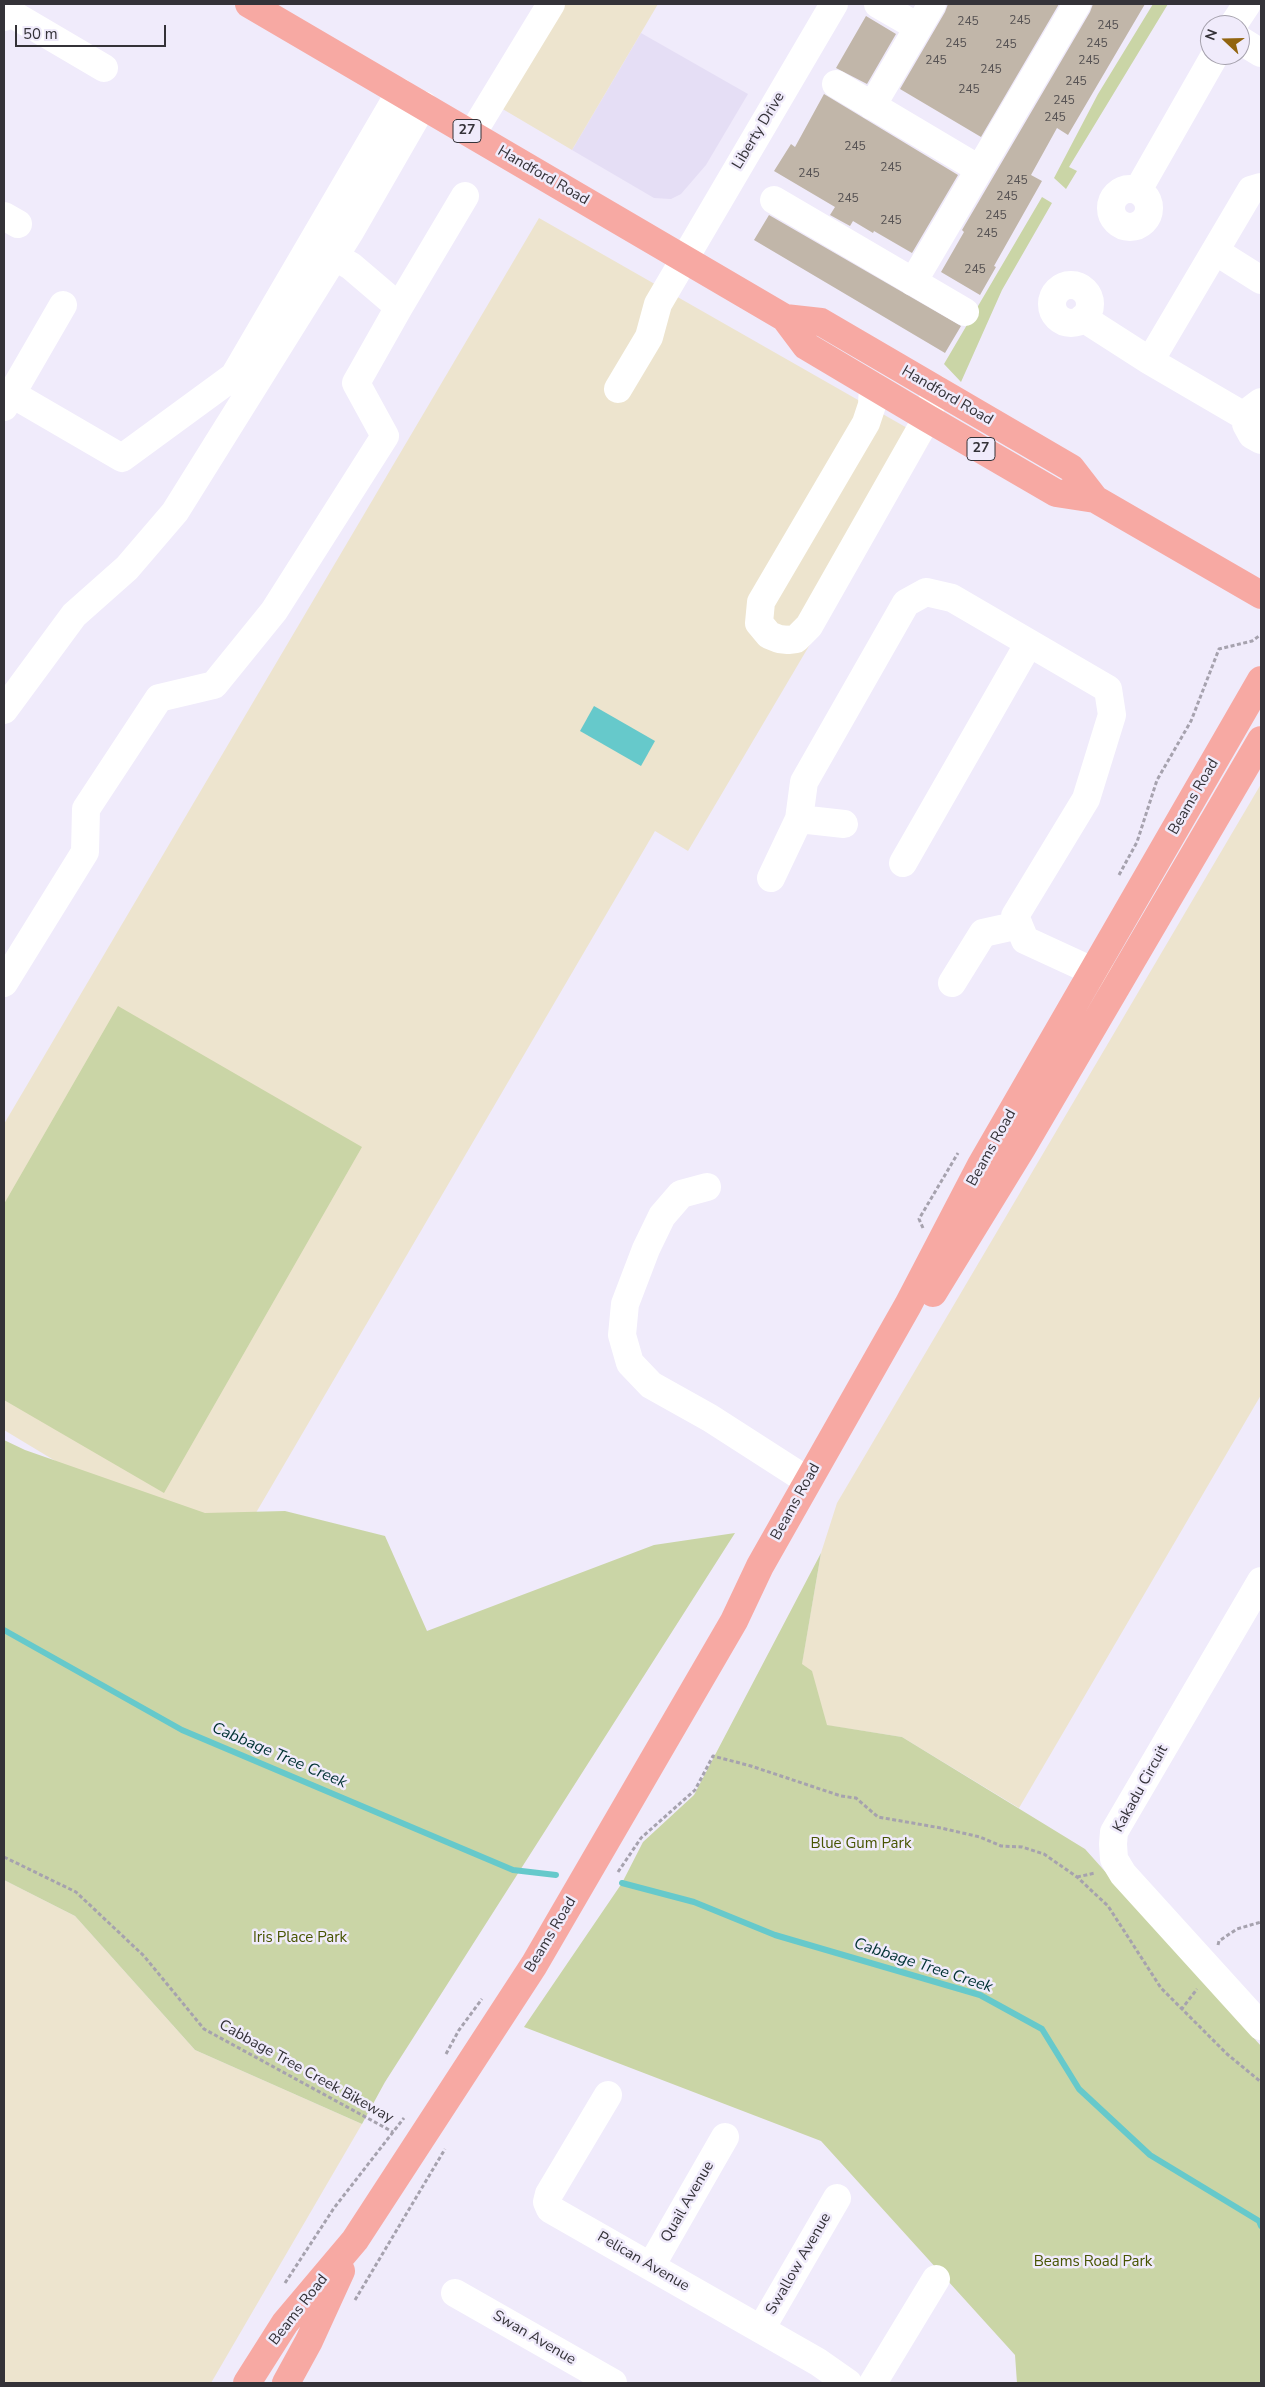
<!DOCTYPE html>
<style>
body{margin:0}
#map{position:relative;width:1265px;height:2387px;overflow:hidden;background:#f0ebfb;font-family:"Nunito Sans",sans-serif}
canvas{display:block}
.frame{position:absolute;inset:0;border:5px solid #343238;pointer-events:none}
.north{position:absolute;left:1200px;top:15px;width:50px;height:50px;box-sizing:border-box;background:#f0ebfb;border:1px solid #a5a1ad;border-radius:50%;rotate:291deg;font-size:14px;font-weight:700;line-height:20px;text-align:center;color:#343238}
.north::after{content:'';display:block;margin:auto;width:18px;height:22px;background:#926510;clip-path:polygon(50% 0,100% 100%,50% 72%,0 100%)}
.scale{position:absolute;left:15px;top:25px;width:151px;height:22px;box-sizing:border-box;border:2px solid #343238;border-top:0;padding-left:6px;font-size:15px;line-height:18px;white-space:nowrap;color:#343238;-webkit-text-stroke:4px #f0ebfb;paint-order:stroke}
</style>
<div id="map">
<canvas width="1265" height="2387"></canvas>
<div class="frame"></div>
<div class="north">N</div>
<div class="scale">50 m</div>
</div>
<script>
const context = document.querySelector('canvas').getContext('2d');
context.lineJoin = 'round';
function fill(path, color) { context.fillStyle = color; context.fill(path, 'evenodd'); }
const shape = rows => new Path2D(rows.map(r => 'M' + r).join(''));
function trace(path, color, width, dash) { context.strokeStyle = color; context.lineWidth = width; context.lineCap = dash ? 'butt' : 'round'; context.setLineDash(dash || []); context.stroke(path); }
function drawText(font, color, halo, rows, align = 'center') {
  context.font = font + ' "Nunito Sans",sans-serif'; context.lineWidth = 5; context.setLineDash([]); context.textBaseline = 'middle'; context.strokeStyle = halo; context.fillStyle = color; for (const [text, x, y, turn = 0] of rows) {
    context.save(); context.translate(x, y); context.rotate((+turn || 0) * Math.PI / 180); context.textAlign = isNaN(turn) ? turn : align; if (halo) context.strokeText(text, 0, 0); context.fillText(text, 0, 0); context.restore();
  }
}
fill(shape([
 [641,33,748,94,706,165,681,194,671,199,654,198,572,150]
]), '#e5def5');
fill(shape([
 [539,4,658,4,572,150,484,98],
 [539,218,930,441,688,851,655,831,226,1564,4,1430,4,1124],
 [1261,784,1261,1395,1019,1808,902,1737,792,1720,821,1553,837,1503],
 [4,1880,75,1916,195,2050,362,2124,211,2383,4,2383]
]), '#ede4ce');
fill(shape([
 [1153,4,1168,4,1069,167,1077,171,1066,189,1054,178,1098,94],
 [1042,197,1052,203,1002,290,961,382,944,364],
 [118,1006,362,1147,164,1493,4,1400,4,1204],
 [4,1440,25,1450,205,1513,285,1511,385,1536,427,1631,654,1545,735,1533,385,2082,362,2124,195,2050,75,1916,4,1880],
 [821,1553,802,1664,812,1671,827,1725,902,1737,1085,1849,1261,2046,1261,2383,1017,2383,1015,2355,821,2141,524,2027,622,1883,643,1842,694,1795]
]), '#cad5a6');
fill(shape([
 [594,706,655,741,641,766,580,731]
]), '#66c9cb');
trace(shape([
 [4,1630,182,1730,513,1870,556,1875],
 [622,1883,694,1902,775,1935,980,1995,1042,2029,1079,2089,1150,2155,1259,2221,1261,2226]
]), '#66c9cb', 6);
fill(shape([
 [948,4,1059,4,981,137,900,89,945,12],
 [1093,4,1145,4,1068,135,1057,128,1031,175,1042,181,994,266,996,267,980,295,941,272,964,232,962,230,1090,12],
 [866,16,896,34,867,84,836,68],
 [824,94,958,175,912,253,874,231,873,233,853,221,850,226,830,215,835,207,774,171,791,144,795,147],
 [769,215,961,326,945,353,754,240]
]), '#c1b6a9');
trace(shape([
 [1119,875,1137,842,1157,780,1191,721,1219,649,1252,641,1259,636],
 [923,1228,919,1219,958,1153],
 [4,1857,76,1892,144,1956,204,2029,393,2132],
 [618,1872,641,1838,695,1790,713,1756,751,1766,841,1796,856,1798,878,1817,941,1828,980,1837,1001,1846,1022,1847,1044,1854,1077,1877,1108,1906,1161,1988,1227,2054,1261,2082],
 [1077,1877,1095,1873],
 [1218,1945,1219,1941,1237,1929,1261,1922],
 [1181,2010,1197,1989],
 [446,2054,459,2030,482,1999],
 [285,2283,334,2208,404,2118],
 [355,2300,445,2149]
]), '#a6a2ae', 3, [4, 2.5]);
trace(shape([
 [878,4,918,27],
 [4,17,7,11,104,68],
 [1233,25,1247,4],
 [1240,40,1261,53],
 [836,84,979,169],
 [872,106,932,4],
 [472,134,551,4],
 '1111 208a19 19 0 1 1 38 0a19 19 0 1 1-38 0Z',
 [1138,190,1215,55],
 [774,200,965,312],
 [4,216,18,224],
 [1215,251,1261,280],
 [913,282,1077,4],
 '1052 304a19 19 0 1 1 38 0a19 19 0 1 1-38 0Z',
 [399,307,465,196],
 [1083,318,1150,361],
 [873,386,872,405,866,423,761,602,759,623,769,635,779,639,788,640,796,639,809,626,927,418,936,389],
 [618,389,649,337,658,304,834,4],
 [12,394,122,458,234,376,400,92],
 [1261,402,1249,411,1246,424,1252,435,1261,440],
 [4,407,63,305],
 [1246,417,1150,361,1251,190,1261,187],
 [4,710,74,615,127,568,175,512,351,230,423,105],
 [799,819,844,824],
 [903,863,1029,643],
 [771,878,799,819,804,782,906,603,926,592,952,598,1108,689,1112,715,1086,799,1015,916,1025,940,1114,981],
 [4,983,85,852,86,809,159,698,214,685,274,611,385,436,356,383,399,307,351,266,312,244],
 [952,983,983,933,1019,925],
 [707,1187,681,1194,662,1216,646,1249,625,1304,622,1335,630,1363,651,1385,710,1418,808,1481],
 [1261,1581,1114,1832,1113,1844,1114,1859,1123,1874,1261,2026],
 [608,2095,549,2194,547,2202,550,2209,818,2362,848,2383],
 [651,2266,725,2137],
 [455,2293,613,2383],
 [761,2329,837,2198],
 [873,2383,936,2279]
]), '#fff', 28);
trace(shape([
 [249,4,785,318,806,346,927,418,1056,493,1095,499,1261,595],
 [785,318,821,322,1071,468,1095,499],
 [933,1293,1022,1148,1261,740],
 [247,2383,285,2323,355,2240,534,1965,734,1621,760,1566,908,1305,981,1165,1261,680],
 [286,2383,309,2341,341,2271]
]), '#f7a9a3', 28);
drawText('12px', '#575354', null, [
 ["245",1020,21],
 ["245",968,22],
 ["245",1108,26],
 ["245",956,44],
 ["245",1097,44],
 ["245",1006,45],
 ["245",936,61],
 ["245",1089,61],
 ["245",991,70],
 ["245",1076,82],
 ["245",969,90],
 ["245",1064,101],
 ["245",1055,118],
 ["245",855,147],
 ["245",891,168],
 ["245",809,174],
 ["245",1017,181],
 ["245",1007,197],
 ["245",848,199],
 ["245",996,216],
 ["245",891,221],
 ["245",987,234],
 ["245",975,270]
]);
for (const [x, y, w] of [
 [467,131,28],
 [981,449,28]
]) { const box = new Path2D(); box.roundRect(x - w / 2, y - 11.5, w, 23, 4); context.fillStyle = '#f0ebfb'; context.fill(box); trace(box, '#343238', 1); }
drawText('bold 14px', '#343238', null, [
 ["27",467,131],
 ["27",981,449]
]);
drawText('15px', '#343238', '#f0ebfb', [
 ["Liberty Drive",759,131,-59],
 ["Handford Road",543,176,30],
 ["Handford Road",947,396,30],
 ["Beams Road",1194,797,-60],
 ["Beams Road",992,1148,-61],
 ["Beams Road",796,1502,-61],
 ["Kakadu Circuit",1141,1789,-61],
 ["Beams Road",551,1935,-59],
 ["Cabbage Tree Creek Bikeway",306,2072,29],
 ["Quail Avenue",688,2202,-60],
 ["Pelican Avenue",643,2262,30],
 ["Swallow Avenue",799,2264,-60],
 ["Beams Road",299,2310,-52],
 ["Swan Avenue",534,2338,30]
]);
drawText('15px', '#475401', '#f0ebfb', [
 ["Blue Gum Park",861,1844],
 ["Iris Place Park",300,1938],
 ["Beams Road Park",1093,2262]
]);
drawText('italic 16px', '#003233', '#f0ebfb', [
 ["Cabbage Tree Creek",279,1756,23],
 ["Cabbage Tree Creek",923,1966,18]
]);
</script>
